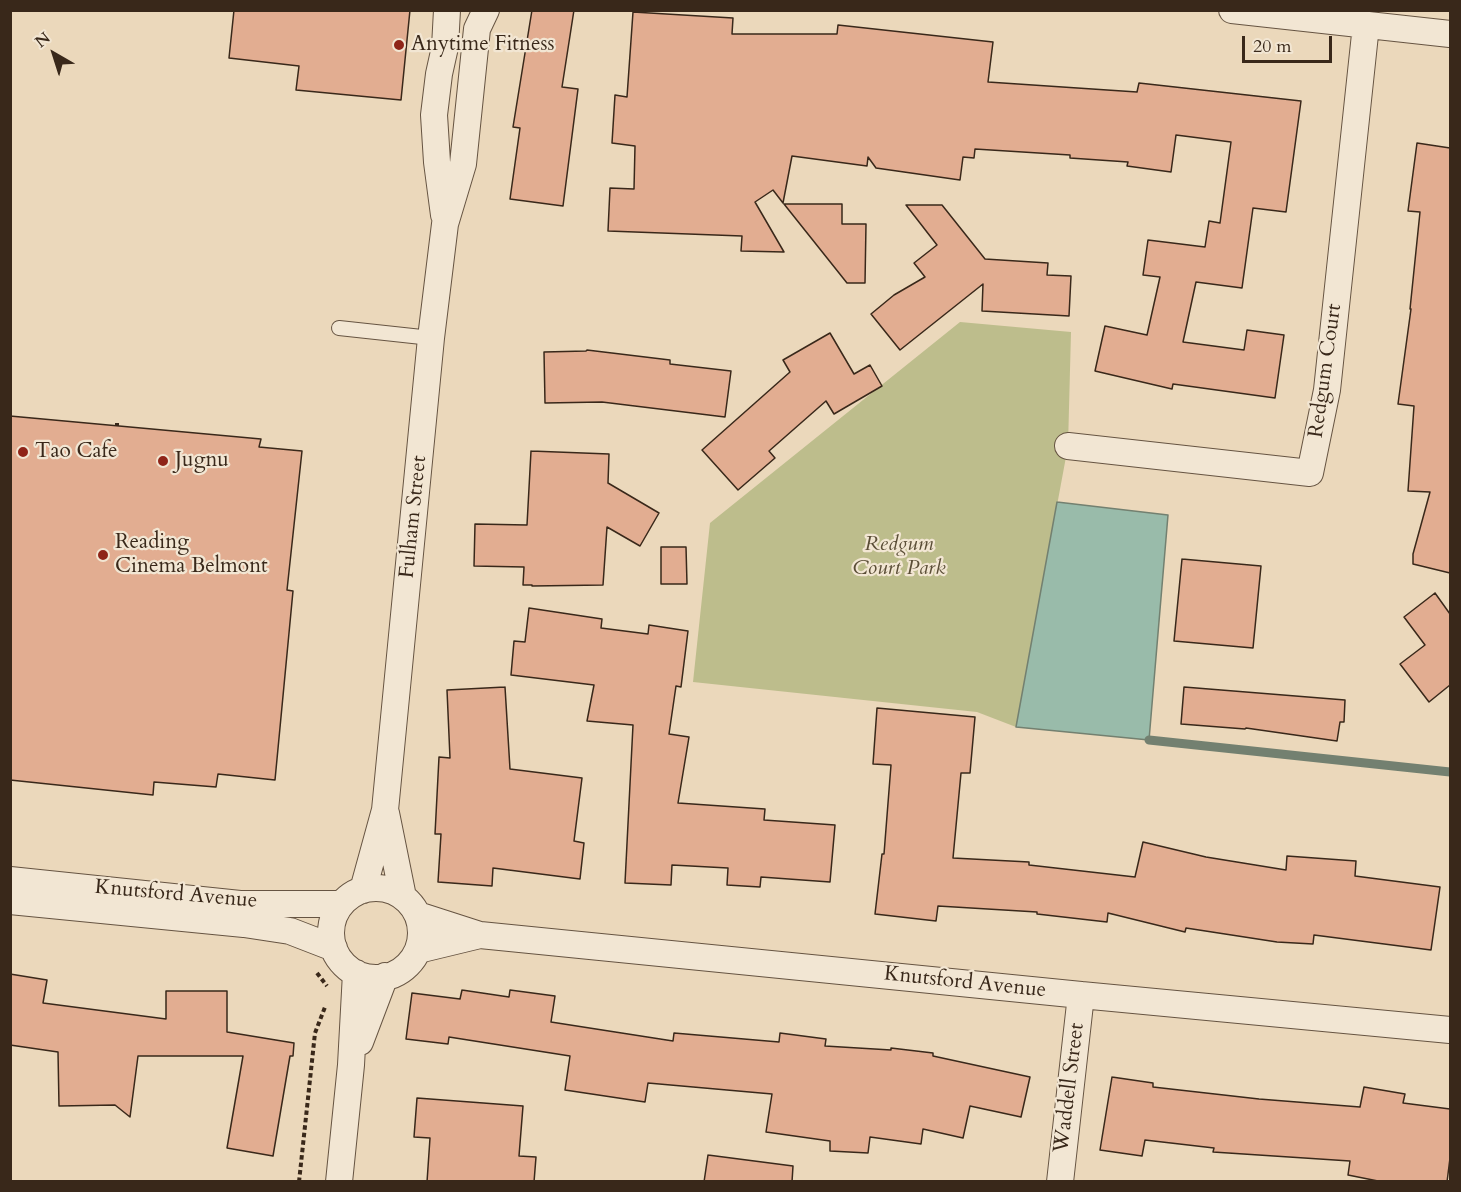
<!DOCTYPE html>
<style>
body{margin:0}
#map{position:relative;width:1461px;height:1192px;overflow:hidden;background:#ebd8bb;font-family:Cardo,serif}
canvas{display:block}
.frame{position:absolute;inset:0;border:12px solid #39281a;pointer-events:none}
.north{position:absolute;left:24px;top:24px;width:60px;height:60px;-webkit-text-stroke:4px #f2e6d3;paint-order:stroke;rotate:321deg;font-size:16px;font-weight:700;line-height:24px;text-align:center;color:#39281a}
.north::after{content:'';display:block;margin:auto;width:21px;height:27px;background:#39281a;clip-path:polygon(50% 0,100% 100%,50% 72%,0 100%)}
.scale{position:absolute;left:1242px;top:36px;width:90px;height:27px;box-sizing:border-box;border:3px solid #39281a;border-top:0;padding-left:8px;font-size:18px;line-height:21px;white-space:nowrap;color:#39281a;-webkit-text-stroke:4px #f2e6d3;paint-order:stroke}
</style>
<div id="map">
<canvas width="1461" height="1192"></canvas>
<div class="frame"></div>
<div class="north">N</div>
<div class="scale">20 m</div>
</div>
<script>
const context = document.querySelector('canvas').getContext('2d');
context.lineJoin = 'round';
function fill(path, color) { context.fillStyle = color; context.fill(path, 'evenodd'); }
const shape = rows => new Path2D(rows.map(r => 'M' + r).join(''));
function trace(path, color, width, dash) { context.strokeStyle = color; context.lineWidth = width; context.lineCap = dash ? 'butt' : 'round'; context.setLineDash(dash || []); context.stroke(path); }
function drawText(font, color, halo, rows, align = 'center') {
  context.font = font + ' Cardo,serif'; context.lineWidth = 4.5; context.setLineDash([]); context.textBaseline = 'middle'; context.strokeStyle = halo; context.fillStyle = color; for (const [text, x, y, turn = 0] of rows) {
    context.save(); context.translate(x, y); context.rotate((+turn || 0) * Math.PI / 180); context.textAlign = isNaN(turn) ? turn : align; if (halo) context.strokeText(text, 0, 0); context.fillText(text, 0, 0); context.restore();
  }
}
fill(shape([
 [960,322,1071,332,1068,446,1016,727,977,712,693,682,710,523]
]), '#bdbd8c');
const water = shape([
 [1057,502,1168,515,1149,740,1016,727,1057,502]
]);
fill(water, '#9ba');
trace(water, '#738070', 1.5);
trace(shape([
 [1149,740,1450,772]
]), '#738070', 9);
const building = shape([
 [234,10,410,10,401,100,296,90,299,66,229,58,234,10],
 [532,10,574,10,562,87,578,89,563,206,510,199,520,128,513,127,532,10],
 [633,12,733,18,732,34,837,34,838,25,993,42,988,82,1137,92,1139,83,1301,101,1286,212,1253,208,1242,288,1196,282,1183,342,1244,350,1247,330,1284,335,1275,398,1173,384,1172,389,1095,371,1105,326,1147,335,1160,277,1143,275,1148,240,1205,247,1209,221,1220,223,1231,142,1176,135,1171,172,1127,166,1128,162,1070,158,1070,155,975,149,974,158,963,157,960,180,876,168,868,157,867,166,792,156,783,203,773,190,755,202,784,252,741,251,742,236,608,231,610,188,634,189,635,146,612,143,615,95,627,97,633,12],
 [1417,143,1450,148,1450,573,1413,564,1413,554,1430,492,1408,491,1414,406,1398,404,1411,309,1410,309,1420,212,1408,211,1417,143],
 [784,204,842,204,842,224,866,224,865,283,847,283,784,204],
 [906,205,942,205,985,259,1048,263,1047,275,1071,276,1069,316,982,311,983,284,900,350,871,314,894,295,925,277,914,263,937,245,906,205],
 [830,333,854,374,870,365,882,386,834,414,826,401,769,451,775,458,738,490,702,450,790,372,783,360,830,333],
 [587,350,670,360,670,364,731,371,725,417,602,402,545,403,544,352,586,351,587,350],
 [10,416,261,439,259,447,302,451,287,590,293,591,275,780,218,774,216,787,154,782,153,795,10,780,10,416],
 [531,451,609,454,608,483,659,513,640,546,607,527,603,585,532,586,532,585,523,585,524,567,474,566,475,524,527,525,531,451],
 [661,547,686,547,687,584,661,584,661,547],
 [1182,559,1261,566,1253,648,1174,641,1182,559],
 [1435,593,1450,614,1450,685,1429,702,1400,664,1425,645,1404,617,1435,593],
 [529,608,602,619,601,628,648,634,649,625,688,631,681,687,676,686,669,734,689,737,678,803,765,809,764,820,835,825,830,882,761,877,760,887,727,885,728,868,672,865,671,885,625,883,633,725,587,721,594,685,511,675,514,641,525,642,529,608],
 [505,687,510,769,582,778,574,841,584,843,580,879,493,868,492,886,438,882,441,834,435,834,439,757,450,758,447,690,505,687],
 [1184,687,1345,700,1344,722,1340,722,1337,741,1246,728,1245,729,1181,724,1184,687],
 [877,708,975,717,970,773,961,773,953,858,1029,862,1029,865,1135,877,1143,842,1206,857,1286,870,1287,856,1356,861,1355,876,1440,887,1431,950,1314,935,1313,944,1277,942,1186,928,1185,932,1108,913,1107,922,1037,914,1037,912,938,906,936,921,875,914,882,854,884,854,891,765,873,764,877,708],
 [10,974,47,980,43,1003,166,1019,166,991,227,991,227,1032,294,1043,293,1056,290,1056,273,1156,227,1148,243,1056,138,1056,130,1117,115,1105,59,1106,58,1052,10,1045,10,974],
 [462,990,509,997,510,990,555,996,551,1022,673,1041,674,1033,779,1042,780,1033,826,1039,825,1046,891,1050,891,1048,933,1053,933,1056,1030,1077,1021,1117,970,1106,963,1138,923,1129,921,1144,870,1137,868,1153,830,1151,830,1141,766,1132,772,1094,648,1083,645,1102,565,1090,570,1056,449,1037,448,1044,406,1039,412,993,460,999,462,990],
 [1112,1077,1153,1083,1153,1087,1259,1099,1360,1107,1364,1087,1405,1094,1403,1103,1450,1109,1450,1158,1447,1182,1383,1182,1348,1175,1350,1161,1213,1152,1214,1148,1145,1140,1142,1156,1100,1150,1112,1077],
 [417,1098,523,1106,519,1156,536,1157,534,1182,427,1182,430,1138,414,1137,417,1098],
 [708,1155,793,1166,792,1182,704,1182,708,1155]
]);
fill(building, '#e2ad91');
trace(building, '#39281a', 1.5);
const service = shape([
 [339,328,431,338]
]);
const minor = shape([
 [1232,10,1450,34],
 [444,215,437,162,434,115,439,74,445,47,447,10],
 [1068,446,1310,473,1327,390,1366,25],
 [386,813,403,897],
 [10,880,240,904,341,904],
 '331 933a45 45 0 1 1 90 0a45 45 0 1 1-90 0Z',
 [363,890,385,810,431,338,445,224,463,164,477,29,486,10],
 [10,901,244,924,290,931,334,948],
 [418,915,480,935,1081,995,1450,1030],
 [418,950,480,935],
 [360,1042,385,976],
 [339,1182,351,1065,356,973],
 [1060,1182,1081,995]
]);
trace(service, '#665442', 16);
trace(minor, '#665442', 28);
trace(shape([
 [117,426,117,423],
 [317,973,327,986],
 [299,1182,315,1033,325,1007]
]), '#39281a', 4, [4.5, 3]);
trace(service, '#f2e6d3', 14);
trace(minor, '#f2e6d3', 26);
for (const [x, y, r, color] of [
 [399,45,6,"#8f2418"],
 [23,452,6,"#8f2418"],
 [163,461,6,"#8f2418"],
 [103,555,6,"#8f2418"]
]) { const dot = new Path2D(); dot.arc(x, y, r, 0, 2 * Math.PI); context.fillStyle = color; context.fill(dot); trace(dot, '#f2e6d3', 2); }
drawText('21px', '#39281a', '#f2e6d3', [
 ["Anytime Fitness",411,45],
 ["Tao Cafe",35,452],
 ["Jugnu",175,461],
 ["Reading",115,543],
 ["Cinema Belmont",115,567]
], 'left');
drawText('21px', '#39281a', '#f2e6d3', [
 ["Redgum Court",1326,371,-82],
 ["Fulham Street",414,517,-84],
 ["Knutsford Avenue",176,895,5],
 ["Knutsford Avenue",965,983,6],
 ["Waddell Street",1070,1088,-83]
]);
drawText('italic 21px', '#5a4d36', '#f2e6d3', [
 ["Redgum",899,545],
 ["Court Park",899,569]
]);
</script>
